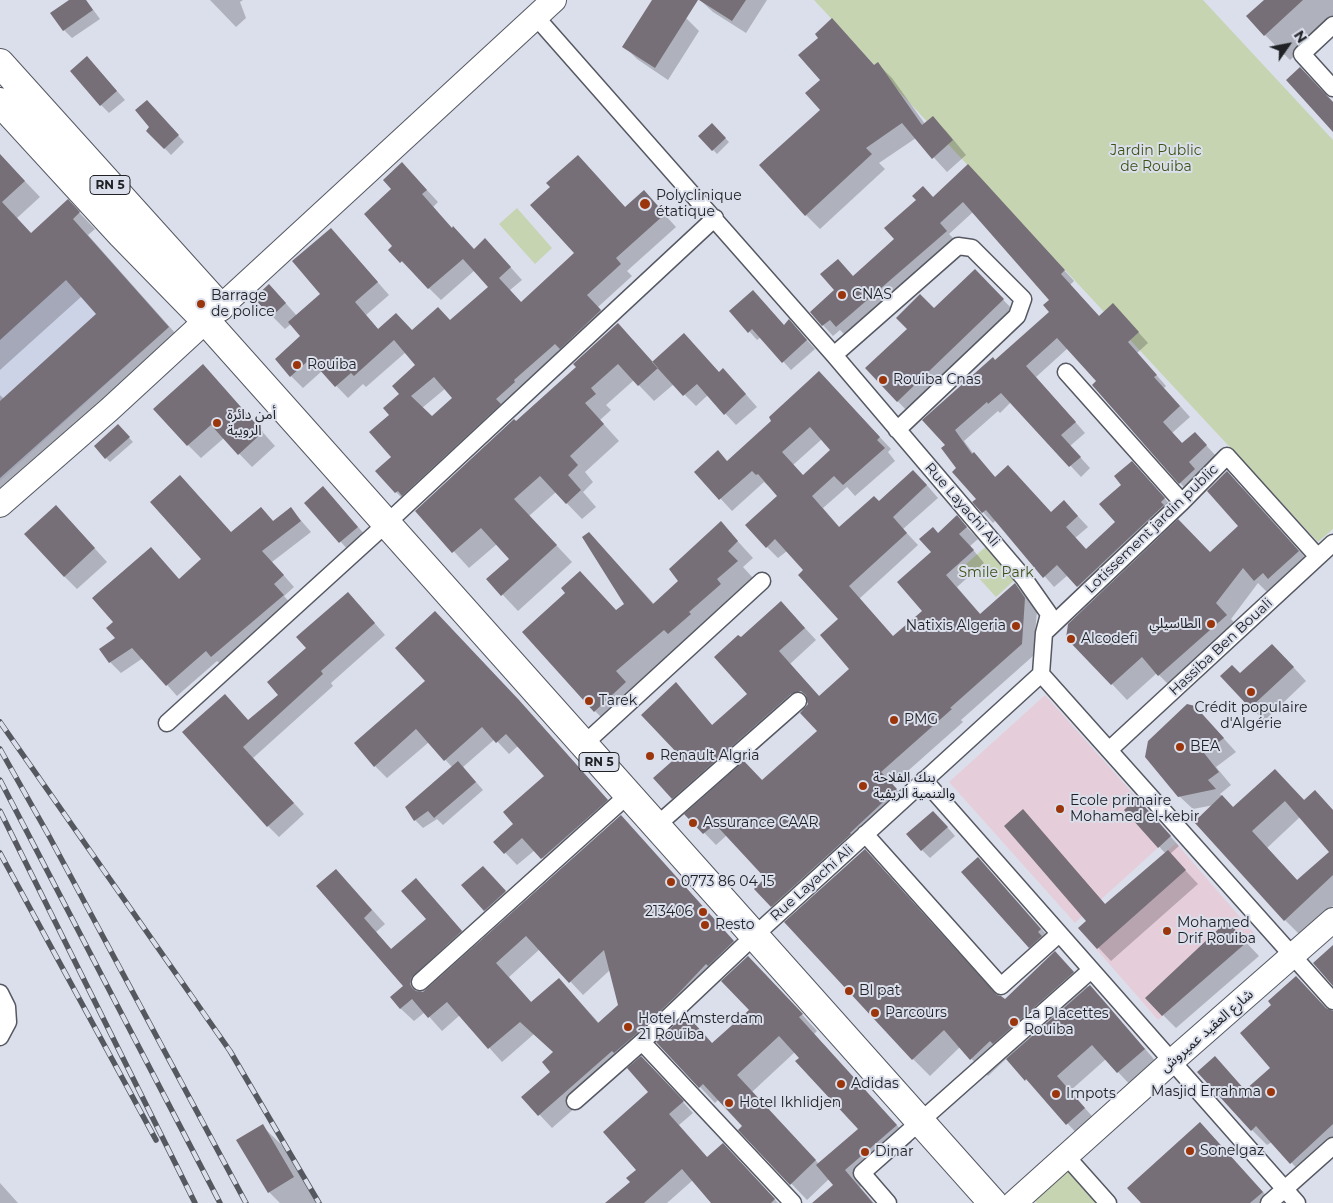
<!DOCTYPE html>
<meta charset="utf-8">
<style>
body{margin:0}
#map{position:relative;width:1333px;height:1203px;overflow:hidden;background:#dbdfeb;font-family:Montserrat,sans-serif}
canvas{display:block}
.north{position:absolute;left:1263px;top:20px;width:50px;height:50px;-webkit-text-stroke:4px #dbdfeb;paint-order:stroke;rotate:57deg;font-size:14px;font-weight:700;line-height:20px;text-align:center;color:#202226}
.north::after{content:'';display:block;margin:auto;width:18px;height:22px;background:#202226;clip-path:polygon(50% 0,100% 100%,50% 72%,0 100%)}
</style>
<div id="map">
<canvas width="1333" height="1203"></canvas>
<div class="north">N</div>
</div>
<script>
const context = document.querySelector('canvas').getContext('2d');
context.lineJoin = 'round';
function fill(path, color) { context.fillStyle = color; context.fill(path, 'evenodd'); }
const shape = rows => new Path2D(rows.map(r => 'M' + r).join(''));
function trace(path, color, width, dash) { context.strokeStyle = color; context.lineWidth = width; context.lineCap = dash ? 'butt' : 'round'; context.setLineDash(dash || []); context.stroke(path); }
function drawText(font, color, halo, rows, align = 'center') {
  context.font = font + ' Montserrat,"Noto Sans Arabic",sans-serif'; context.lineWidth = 4; context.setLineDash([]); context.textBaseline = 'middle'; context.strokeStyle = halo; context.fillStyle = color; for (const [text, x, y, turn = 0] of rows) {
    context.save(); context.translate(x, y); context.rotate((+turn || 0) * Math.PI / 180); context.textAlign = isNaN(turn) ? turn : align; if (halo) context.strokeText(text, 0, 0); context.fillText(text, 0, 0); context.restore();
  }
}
fill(shape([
 [13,213,60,266,90,238,169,327,0,481,0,225]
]), '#cdd3e6');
fill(shape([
 [1045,695,1171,836,1075,923,949,782],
 [1176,843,1255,934,1158,1020,1078,928]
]), '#e5ceda');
fill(shape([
 [814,0,1203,0,1333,140,1333,529,1318,542],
 [517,208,552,248,535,264,499,224],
 [990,543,1019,576,996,597,966,564],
 [1070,1170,1099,1203,1037,1203,1035,1201]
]), '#c6d4b2');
fill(shape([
 [71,0,86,0,100,19,72,38,64,30],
 [210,0,243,0,240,2,246,18,236,27],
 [654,0,658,0,686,18,699,31,668,80,637,59,624,46],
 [700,0,767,0,746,33,713,12],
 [1266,0,1333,0,1333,21,1290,60,1265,35],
 [832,20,875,66,878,64,892,78,925,124,933,118,947,132,966,155,947,172,916,138,879,163,885,169,820,229,806,215,821,110,820,38],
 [95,66,125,100,109,113,101,105],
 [154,109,184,142,171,155,148,131,151,128],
 [712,125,729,142,717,154,700,136],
 [0,155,40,197,17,218,31,234,68,201,95,229,88,235,184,343,0,509,0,395,4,399,98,314,82,296,0,370],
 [578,156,626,208,655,204,676,227,627,271,632,276,598,307,612,323,408,504,396,492,390,415,417,365,406,352,366,387,363,384,348,398,322,371,303,388,291,376,302,336,291,324,285,329,272,316,282,299,297,316,322,294,331,229,389,295,366,315,379,330,412,331,451,321,490,288,475,270,441,300,390,250,394,246,414,176,438,202,433,207,452,229,474,250,497,252,522,280,510,290,522,303,575,253,552,187],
 [446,388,454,398,432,417,422,408],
 [979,176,1074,281,1070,285,1100,317,1123,315,1148,343,1137,353,1166,386,1164,388,1190,417,1172,433,1183,444,1205,444,1216,456,1198,473,1204,480,1190,493,1180,483,1098,381,1068,348,1036,377,1085,433,1070,446,1090,468,1081,477,1011,402,1000,413,998,411,964,441,973,453,996,478,1051,513,1074,512,1088,527,1075,538,1086,550,1117,523,1142,473,1174,509,1089,597,1068,575,1054,587,996,520,993,523,983,512,974,502,978,499,958,468,946,445,924,420,995,361,1051,312,1051,300,973,212,949,234,957,242,847,337,840,330,833,336,811,312,896,240,933,198],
 [986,282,1015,312,909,413,866,368,934,310],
 [731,311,798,330,815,349,791,370,761,337,757,340],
 [633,340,653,362,719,373,734,381,757,407,736,425,708,395,696,406,674,384,654,401,634,380,606,405,611,410,600,420,619,441,585,472,593,482,583,492,596,507,582,519,556,492,529,516,572,562,518,611,488,579,510,559,497,544,469,568,417,511,517,423],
 [215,379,275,446,252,467,224,438,201,458,188,445],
 [830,384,891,449,888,452,895,461,855,496,847,487,823,508,840,528,879,503,925,483,938,498,903,529,918,545,859,599,893,637,923,611,933,552,938,534,957,517,978,539,970,546,984,563,957,587,981,615,1015,584,1026,596,1037,611,1033,656,961,720,963,722,892,785,907,801,784,918,755,889,767,878,727,835,716,845,686,814,762,781,819,732,809,703,803,705,684,810,672,798,681,755,676,684,713,726,749,694,741,639,781,602,816,640,790,664,820,697,851,669,839,619,805,570,787,551,778,558,767,547,779,496,764,482,732,511,696,472,728,462],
 [822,439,832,450,803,476,793,465],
 [122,430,133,442,110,462,106,458],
 [1242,487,1313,566,1270,595,1258,583,1231,619,1241,630,1174,690,1157,673,1127,700,1112,684,1210,553,1240,526],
 [332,497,366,536,349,551,306,503],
 [261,509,274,522,291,509,311,532,272,562,294,587,284,596,293,606,223,666,217,661,177,696,143,658,121,673,110,662,101,650,117,639,179,580],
 [69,520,107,562,77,589,64,576],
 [721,523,753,558,743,567,753,578,732,596,736,600,680,645,632,688,642,699,611,727,595,711,617,612,626,604,589,533,654,604,680,581],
 [359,605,385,635,331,683,333,686,253,758,304,814,279,837,268,826,225,695,249,721,279,695],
 [1285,658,1306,681,1264,721,1222,676,1241,674],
 [427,681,531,714,619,813,555,871,535,850,517,865,495,842,515,824,545,777,518,746,509,754,495,739,463,767,483,790,443,825,437,819,423,828,415,820,452,767,429,742,387,778,375,766],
 [1208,721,1236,752,1216,767,1231,785,1220,794,1234,809,1275,771,1305,801,1333,810,1333,906,1301,936,1285,920,1214,805,1193,809,1179,796],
 [1300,817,1331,852,1298,881,1267,848],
 [1145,808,1179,846,1170,854,1198,884,1111,961,1080,928,1088,921,1023,811,1106,905,1165,853,1125,810],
 [621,816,746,955,722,978,720,976,690,1009,648,1048,628,1066,626,1063,552,1128,523,1097,552,1072,554,1052,534,1034,502,1062,460,1015,442,1031,425,1012,414,1021,400,1008,405,986,318,886,349,884,385,924,376,932,392,950,428,919,429,893,475,946],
 [540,949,583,995,610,970,619,1006,599,1023,559,979,532,1003,509,977],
 [942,821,955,836,930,858,922,850],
 [865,850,999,997,1005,1001,1055,953,1089,988,1090,986,1104,1001,1158,1064,1132,1087,1106,1059,1070,1091,1098,1123,1081,1138,1007,1058,988,1076,960,1047,930,1076,913,1059],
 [991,872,1053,942,1050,946,1054,950,1043,960,1030,947],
 [491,876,513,901,494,918,485,910],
 [1240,936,1259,956,1176,1028,1163,1015],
 [764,973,817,1031,814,1034,912,1142,860,1187,874,1203,814,1203,835,1185,829,1179,807,1200,740,1130,744,1126,719,1099,715,1103,700,1087,713,1044,750,1010],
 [795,1052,859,1129,819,1164,752,1092],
 [1326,1009,1333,1012,1333,1154,1306,1178,1272,1142,1267,1145,1252,1130,1246,1091,1272,1068],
 [652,1068,693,1113,679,1125,708,1158,734,1155,778,1203,713,1203,693,1180,667,1203,612,1203,631,1182,637,1170],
 [262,1126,287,1150,317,1202,315,1203,280,1203,269,1192],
 [1215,1139,1273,1203,1142,1203],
 [0,1183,18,1203,0,1203]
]), '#0003');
fill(shape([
 [69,0,86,0,93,10,63,31,50,13],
 [652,0,698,0,655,68,622,47],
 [699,0,746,0,732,21],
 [1264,0,1303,0,1264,36,1246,16],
 [832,18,874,65,878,62,922,125,933,116,953,140,932,159,902,123,866,148,872,154,805,216,759,165,820,110,805,93,820,80,798,55,818,38,815,34],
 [87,56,117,91,100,106,70,71],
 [1300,67,1333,102,1333,132,1286,80],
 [147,100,179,135,164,149,146,131,149,127,135,110],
 [712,123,726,138,712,151,698,136],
 [0,154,25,181,2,202,31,233,68,199,80,212,73,219,169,327,0,478,0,401,96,314,66,280,0,340],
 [578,155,625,207,644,190,665,214,616,258,621,264,587,295,601,310,560,349,555,344,514,380,515,382,496,399,501,404,402,496,398,491,395,493,375,471,391,457,369,432,389,415,383,408,399,394,392,386,415,365,394,340,354,376,351,373,335,387,310,359,290,377,275,359,300,336,288,322,320,294,292,261,331,228,378,282,355,302,378,329,396,313,412,330,438,307,450,320,488,287,463,259,428,289,402,261,400,263,388,250,392,246,364,214,391,189,383,180,402,162,427,190,422,194,452,228,453,226,474,249,485,238,511,267,499,278,521,302,574,253,530,205,550,187,546,183],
 [434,377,452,398,432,416,411,396],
 [968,164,1065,270,1061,274,1099,316,1113,303,1139,332,1128,342,1157,375,1154,377,1180,406,1163,422,1182,443,1195,432,1207,445,1189,462,1195,469,1179,484,1092,385,1096,381,1057,338,1026,366,1076,422,1061,435,1081,457,1069,467,1001,393,988,404,987,402,955,430,972,454,974,452,995,477,1008,465,1051,512,1064,500,1078,516,1066,527,1086,549,1115,522,1099,504,1121,485,1114,476,1132,461,1165,498,1161,502,1164,505,1077,587,1057,565,1043,578,986,510,982,513,972,502,976,499,952,472,956,468,941,448,945,445,922,420,993,357,995,360,1049,312,1043,305,1049,300,963,202,940,223,947,231,836,327,830,320,822,326,810,312,834,290,820,274,838,259,853,276,894,239,884,228,916,200,912,196,923,186,933,197],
 [975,269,1004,299,897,402,865,368,907,329,896,318,920,294,934,308],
 [269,284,286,303,271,317,254,298],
 [753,290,784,325,789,319,807,340,782,363,752,329,748,333,729,311],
 [618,323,658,368,638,386,618,364,591,388,596,394,585,403,604,424,570,456,578,465,568,475,581,490,566,504,540,476,514,499,557,545,501,596,486,579,509,559,481,528,452,553,415,511,514,419,516,421,576,367,573,364],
 [684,333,719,372,723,368,746,394,724,415,697,384,683,396,652,362],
 [203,364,263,432,238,455,211,425,187,446,153,409],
 [819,371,880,437,877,440,885,448,843,485,834,476,812,496,839,527,874,496,879,501,913,470,927,485,893,517,907,533,849,586,893,636,922,611,897,582,931,552,919,539,933,527,938,533,957,515,967,527,959,534,974,550,946,575,980,614,1015,583,1025,598,1022,644,950,708,952,709,881,772,897,789,850,833,851,834,771,907,754,889,765,878,715,824,703,834,684,814,744,761,762,780,817,731,800,713,808,704,806,695,801,691,791,694,672,799,653,778,679,755,641,715,676,682,712,725,747,694,714,657,738,635,741,637,781,601,805,628,779,651,819,696,849,669,820,635,838,619,798,575,803,570,775,539,766,548,745,525,777,496,758,474,756,475,752,471,719,500,694,472,718,450,727,461,771,421,769,417],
 [810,427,830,450,803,475,782,452],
 [118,424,130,437,105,459,94,446],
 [1227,471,1299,551,1268,579,1263,573,1254,581,1243,568,1216,603,1227,615,1158,676,1142,657,1111,685,1066,638,1068,624,1178,519,1210,552,1238,526,1207,491],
 [180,475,231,532,261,507,273,521,291,507,301,521,262,551,284,575,274,584,284,595,211,657,206,651,166,686,132,648,109,663,99,649,115,638,106,628,113,622,92,598,151,547,179,579,201,559,150,502],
 [323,486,358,527,339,543,304,503],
 [56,505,95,548,64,577,24,534],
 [721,521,738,541,728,551,738,561,717,579,721,584,689,612,691,614,668,634,664,630,616,671,626,682,594,712,522,632,565,593,561,588,580,571,616,610,624,604,582,537,589,532,653,604,678,581,669,569],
 [348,592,375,623,321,671,323,674,243,747,294,803,267,827,182,732,225,694,248,720,278,695,267,682,306,648,296,637],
 [435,611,519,700,608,800,541,859,522,838,504,854,493,842,513,824,503,812,544,776,506,734,496,743,482,727,444,761,416,729,374,767,354,743,425,681,395,648],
 [1272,644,1294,667,1250,708,1220,676,1232,665,1240,673],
 [1187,704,1195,706,1224,738,1204,753,1219,772,1208,780,1216,789,1178,797,1145,757,1148,741],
 [458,761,476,782,434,818,428,811,414,821,405,807],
 [1275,769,1304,800,1315,790,1333,810,1333,875,1284,921,1194,822,1222,795,1233,807],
 [1285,801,1329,852,1297,880,1252,831],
 [1137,798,1171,836,1158,848,1124,810],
 [1023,809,1105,904,1168,850,1186,870,1097,949,1078,928,1086,921,1004,826],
 [933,811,948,827,921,851,906,834],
 [621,815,734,941,708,966,706,964,676,996,635,1035,614,1053,612,1051,538,1116,521,1097,550,1072,542,1062,553,1052,520,1022,488,1049,447,1002,428,1018,412,999,400,1009,390,997,403,986,316,886,336,869,372,910,364,918,391,949,426,919,401,891,416,878,462,931,411,978,410,984,412,988,416,991,423,992],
 [526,936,569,983,604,950,618,1005,598,1023,559,978,531,1002,496,963],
 [865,849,997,995,1001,996,1005,999,1055,951,1074,972,993,1044,990,1041,970,1060,944,1030,912,1060,784,922],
 [978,857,1041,929,1038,932,1042,936,1029,948,961,872],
 [483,866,506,891,484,911,461,885],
 [1227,921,1247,942,1162,1016,1145,998],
 [1333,945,1333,986,1313,963],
 [748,956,803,1014,799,1017,897,1125,845,1170,873,1203,812,1203,833,1185,816,1165,858,1129,795,1061,799,1058,779,1036,737,1075,816,1160,790,1185,738,1130,742,1126,703,1084,699,1088,656,1042,686,1014,712,1043,749,1010,721,981],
 [1296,976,1326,1008,1333,1011,1333,1124,1290,1164,1256,1126,1251,1131,1197,1072,1215,1056,1245,1090,1270,1068,1240,1033,1271,1005,1268,1001],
 [1090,985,1145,1049,1117,1073,1092,1045,1057,1076,1085,1108,1066,1125,1026,1079,1025,1081,1006,1059],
 [641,1056,684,1101,669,1114,707,1157,723,1143,775,1199,771,1203,711,1203,682,1169,644,1203,605,1203,630,1182,626,1178,636,1170,603,1132,648,1092,627,1068],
 [1200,1122,1263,1192,1250,1203,1141,1203,1127,1188],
 [263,1124,294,1177,268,1193,236,1140]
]), '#766f78');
const street = shape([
 [536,17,834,355,1023,577,1049,614,1044,633,1041,674,754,936,642,1042,575,1101],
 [1333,25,1302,54,1333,88],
 [834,355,958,246,972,248,1023,299,1017,316,897,430],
 [1066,372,1182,502],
 [1044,633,1182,502,1227,456,1318,557],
 [1041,674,1333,1001],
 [167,723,386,524,715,218],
 [583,745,762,581],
 [1109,750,1333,543],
 [924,780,1297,1203],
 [656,826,798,701],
 [865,834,1001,986,1059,934],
 [420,982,628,795],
 [0,993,7,1007,8,1022,0,1037],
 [642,1042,793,1203],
 [1067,1157,1108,1203],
 [888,1203,862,1173,1091,970],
 [1269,1203,1333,1146]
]);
const secondary = shape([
 [0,505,110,409,554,0],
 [1014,1203,1171,1062,1333,920]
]);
const highway = shape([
 [0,63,220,307],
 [0,102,122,235,205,320,993,1203]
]);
trace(street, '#555862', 19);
trace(secondary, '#555862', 26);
trace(highway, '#555862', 30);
trace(street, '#fff', 16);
trace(secondary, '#fff', 24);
trace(highway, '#fff', 28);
const rail = shape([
 [0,722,230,1051,319,1203],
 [0,749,49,836,246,1203],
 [0,780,220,1203],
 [0,811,195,1203],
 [0,853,156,1140]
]);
trace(rail, '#55585e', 5.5);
trace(rail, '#dbdfeb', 4, [11]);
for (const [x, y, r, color] of [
 [645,204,6,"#9b350b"],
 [842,295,5,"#9b350b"],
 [201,304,5,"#9b350b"],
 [297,365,5,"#9b350b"],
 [883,380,5,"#9b350b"],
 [217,423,5,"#9b350b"],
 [1211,624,5,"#9b350b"],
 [1016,626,5,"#9b350b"],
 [1071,639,5,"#9b350b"],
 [1251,692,5,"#9b350b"],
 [589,701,5,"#9b350b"],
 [894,720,5,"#9b350b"],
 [1180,747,5,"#9b350b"],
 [650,756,5,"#9b350b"],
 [863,786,5,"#9b350b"],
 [1060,809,5,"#9b350b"],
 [693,823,5,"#9b350b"],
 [671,882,5,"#9b350b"],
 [703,912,5,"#9b350b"],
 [705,925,5,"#9b350b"],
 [1167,931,5,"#9b350b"],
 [849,991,5,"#9b350b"],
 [875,1013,5,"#9b350b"],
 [1014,1022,5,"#9b350b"],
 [628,1027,5,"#9b350b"],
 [841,1084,5,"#9b350b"],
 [1271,1092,5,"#9b350b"],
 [1056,1094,5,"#9b350b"],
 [729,1103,5,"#9b350b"],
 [1190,1151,5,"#9b350b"],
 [865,1152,5,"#9b350b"]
]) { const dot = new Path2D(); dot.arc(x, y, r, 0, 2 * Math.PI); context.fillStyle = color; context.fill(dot); trace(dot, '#dbdfeb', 2); }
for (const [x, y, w] of [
 [110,185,40],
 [599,762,40]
]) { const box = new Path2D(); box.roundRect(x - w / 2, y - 9.5, w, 19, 4); context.fillStyle = '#dbdfeb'; context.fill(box); trace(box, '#202226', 1); }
drawText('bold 12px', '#202226', null, [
 ["RN 5",110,185],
 ["RN 5",599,762]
]);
drawText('14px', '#3e5214', '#dbdfeb', [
 ["Jardin Public",1156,151],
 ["de Rouiba",1156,167],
 ["Smile Park",996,573]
]);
drawText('14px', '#202226', '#dbdfeb', [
 ["Polyclinique",656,196],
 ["étatique",656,212],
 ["CNAS",852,295],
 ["Barrage",211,296],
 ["de police",211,312],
 ["Rouiba",307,365],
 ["Rouiba Cnas",893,380],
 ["أمن دائرة",227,415],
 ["الرويبة",227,431],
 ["الطاسيلي",1201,624,"right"],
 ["Natixis Algeria",1006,626,"right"],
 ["Alcodefi",1081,639],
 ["Tarek",599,701],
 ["Crédit populaire",1251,708,"center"],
 ["d'Algérie",1251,724,"center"],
 ["PMG",904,720],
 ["BEA",1190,747],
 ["Renault Algria",660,756],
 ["بنك الفلاحة",873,778],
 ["والتنمية الريفية",873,794],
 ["Ecole primaire",1070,801],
 ["Mohamed el-kebir",1070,817],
 ["Assurance CAAR",703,823],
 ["0773 86 04 15",681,882],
 ["213406",693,912,"right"],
 ["Mohamed",1177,923],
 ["Drif Rouiba",1177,939],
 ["Resto",715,925],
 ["Bl pat",859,991],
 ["Parcours",885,1013],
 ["La Placettes",1024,1014],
 ["Rouiba",1024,1030],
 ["Hotel Amsterdam",638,1019],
 ["21 Rouïba",638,1035],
 ["Adidas",851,1084],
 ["Masjid Errahma",1261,1092,"right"],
 ["Impots",1066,1094],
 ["Hotel Ikhlidjen",739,1103],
 ["Sonelgaz",1200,1151],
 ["Dinar",875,1152]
], 'left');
drawText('14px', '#202226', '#dbdfeb', [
 ["Rue Layachi Ali",962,505,49],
 ["Lotissement jardin public",1152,529,-44],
 ["Hassiba Ben Bouali",1221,647,-43],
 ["Rue Layachi Ali",812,883,-42],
 ["شارع العقيد عميروش",1207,1031,-41]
]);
</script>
